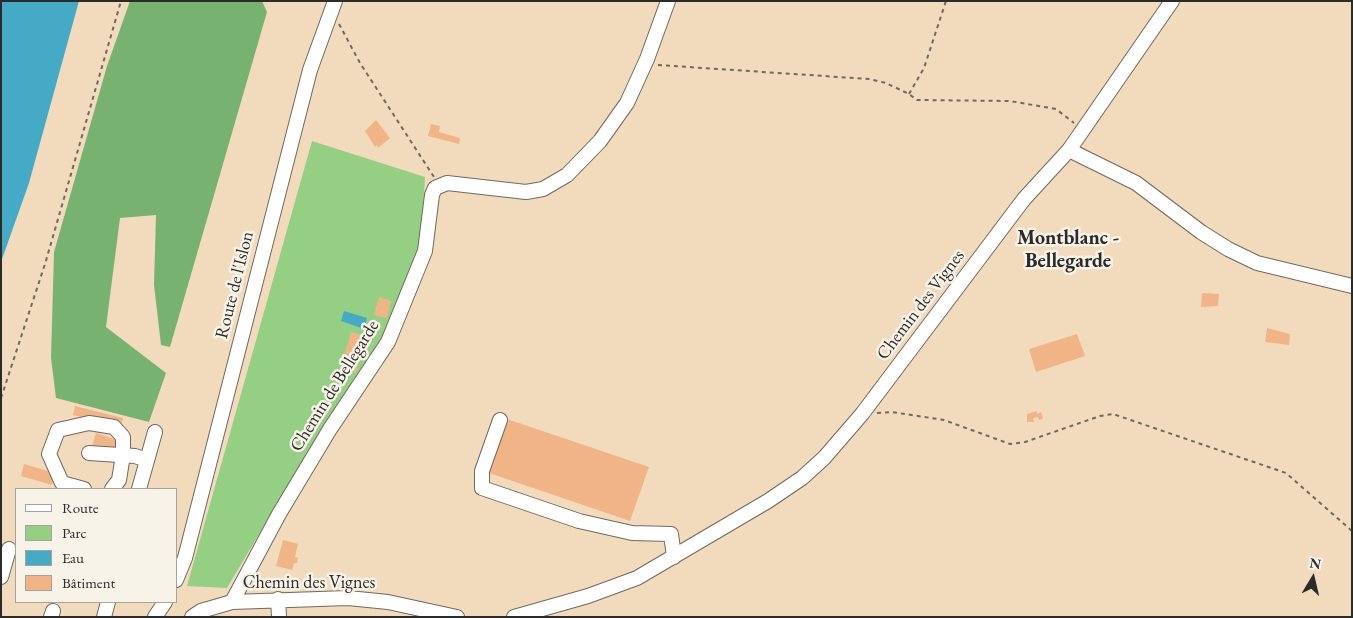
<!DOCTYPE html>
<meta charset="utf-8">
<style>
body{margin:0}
#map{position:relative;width:1353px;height:618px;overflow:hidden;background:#f1dbbc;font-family:"EB Garamond",serif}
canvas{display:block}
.frame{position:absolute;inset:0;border:2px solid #2b2b2b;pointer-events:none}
.legend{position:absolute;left:15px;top:488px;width:162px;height:115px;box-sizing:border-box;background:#f7f3e8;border:1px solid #a5a39c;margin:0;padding:6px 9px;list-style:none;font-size:15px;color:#2b2b2b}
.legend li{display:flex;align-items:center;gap:10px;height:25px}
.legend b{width:25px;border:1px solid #a5a39c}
.north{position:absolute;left:1288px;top:553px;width:50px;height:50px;-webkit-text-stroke:4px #f7f3e8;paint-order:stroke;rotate:9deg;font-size:14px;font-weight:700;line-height:20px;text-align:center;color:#2b2b2b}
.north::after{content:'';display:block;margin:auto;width:18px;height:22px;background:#2b2b2b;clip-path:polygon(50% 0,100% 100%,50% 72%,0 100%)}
</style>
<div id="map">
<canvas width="1353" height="618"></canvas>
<div class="frame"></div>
<ul class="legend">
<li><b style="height:6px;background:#fff"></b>Route</li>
<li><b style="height:14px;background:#95cf83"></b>Parc</li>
<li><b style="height:14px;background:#45aac5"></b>Eau</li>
<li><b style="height:14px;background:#f1b486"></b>Bâtiment</li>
</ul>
<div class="north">N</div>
</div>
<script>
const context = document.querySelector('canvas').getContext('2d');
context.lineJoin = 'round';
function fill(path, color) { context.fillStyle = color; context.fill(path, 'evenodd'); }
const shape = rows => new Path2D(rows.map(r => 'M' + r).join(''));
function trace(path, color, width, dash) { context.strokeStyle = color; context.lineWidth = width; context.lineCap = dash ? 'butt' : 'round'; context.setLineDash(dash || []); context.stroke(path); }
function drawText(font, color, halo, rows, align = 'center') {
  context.font = font + ' "EB Garamond",serif'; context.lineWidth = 5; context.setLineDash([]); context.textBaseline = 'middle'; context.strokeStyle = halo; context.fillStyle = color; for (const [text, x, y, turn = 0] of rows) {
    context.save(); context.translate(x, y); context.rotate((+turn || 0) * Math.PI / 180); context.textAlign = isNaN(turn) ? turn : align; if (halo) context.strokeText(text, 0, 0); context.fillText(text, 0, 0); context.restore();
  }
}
fill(shape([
 [312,141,425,177,421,250,383,343,296,472,227,588,187,586]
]), '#95cf83');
fill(shape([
 [130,1,262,1,267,12,170,347,161,345,154,285,156,215,120,218,106,327,166,373,149,422,56,398,51,358,54,252,107,66]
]), '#78b271');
fill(shape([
 [1,1,79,1,29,183,1,262],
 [344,311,367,318,364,329,341,321]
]), '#45aac5');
fill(shape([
 [376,120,390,138,378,148,377,145,375,147,365,131],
 [431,124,440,126,439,132,460,138,459,144,428,136],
 [1202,293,1219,294,1218,306,1201,307],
 [379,297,391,301,387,318,374,315],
 [1267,328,1290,334,1289,345,1265,342],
 [351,332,366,336,356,372,348,369,345,384,337,382],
 [1077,334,1085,356,1036,372,1029,349],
 [75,406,123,418,121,427,73,415],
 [1037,411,1037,414,1041,412,1043,419,1039,420,1038,417,1033,418,1034,422,1027,422,1027,414],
 [507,419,649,467,630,521,489,473],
 [96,433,117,440,113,452,92,446],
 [24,464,55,473,52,485,21,476],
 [283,540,298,544,295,557,298,558,297,563,294,563,292,570,276,566]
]), '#f1b486');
const minor = shape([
 [1069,150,1136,183,1201,232,1228,249,1257,263,1352,286],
 [500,420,482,471,482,488,579,521,632,533,671,534,674,557],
 [89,453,135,456,147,460],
 [84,489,62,483,49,454,58,430,89,423,114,427,123,437,123,455,119,480,112,489],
 [139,489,155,432],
 [1,577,9,549],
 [176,580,185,558,310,70,335,1],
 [278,599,279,617],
 [232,602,279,514,330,429,388,342,425,251,432,195,435,188,447,183,526,192,543,189,567,175,600,141,627,103,647,59,668,1],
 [51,617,53,611],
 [104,617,108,602],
 [155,617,165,602],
 [192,617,201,611,232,602,348,598,388,602,457,617],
 [514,617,588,596,637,578,768,501,802,478,824,458,862,414,1024,199,1069,150,1172,1]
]);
trace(minor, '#70695e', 16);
trace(shape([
 [339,24,360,63,434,177],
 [658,65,869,79,886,83,909,94,917,100,1010,101,1056,109,1074,123],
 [909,94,924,68,946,1],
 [1,398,45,264,121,1],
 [877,413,892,412,944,420,1010,444,1025,442,1100,416,1113,414,1286,473,1352,531]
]), '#70695e', 2, [4, 4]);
trace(minor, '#fff', 14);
drawText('18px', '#2b2b2b', '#f7f3e8', [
 ["Route de l'Islon",235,285,-76],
 ["Chemin des Vignes",921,305,-53],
 ["Chemin de Bellegarde",335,386,-58],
 ["Chemin des Vignes",309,583]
]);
drawText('bold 20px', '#2b2b2b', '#f7f3e8', [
 ["Montblanc -",1068,239],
 ["Bellegarde",1068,262]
]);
</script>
